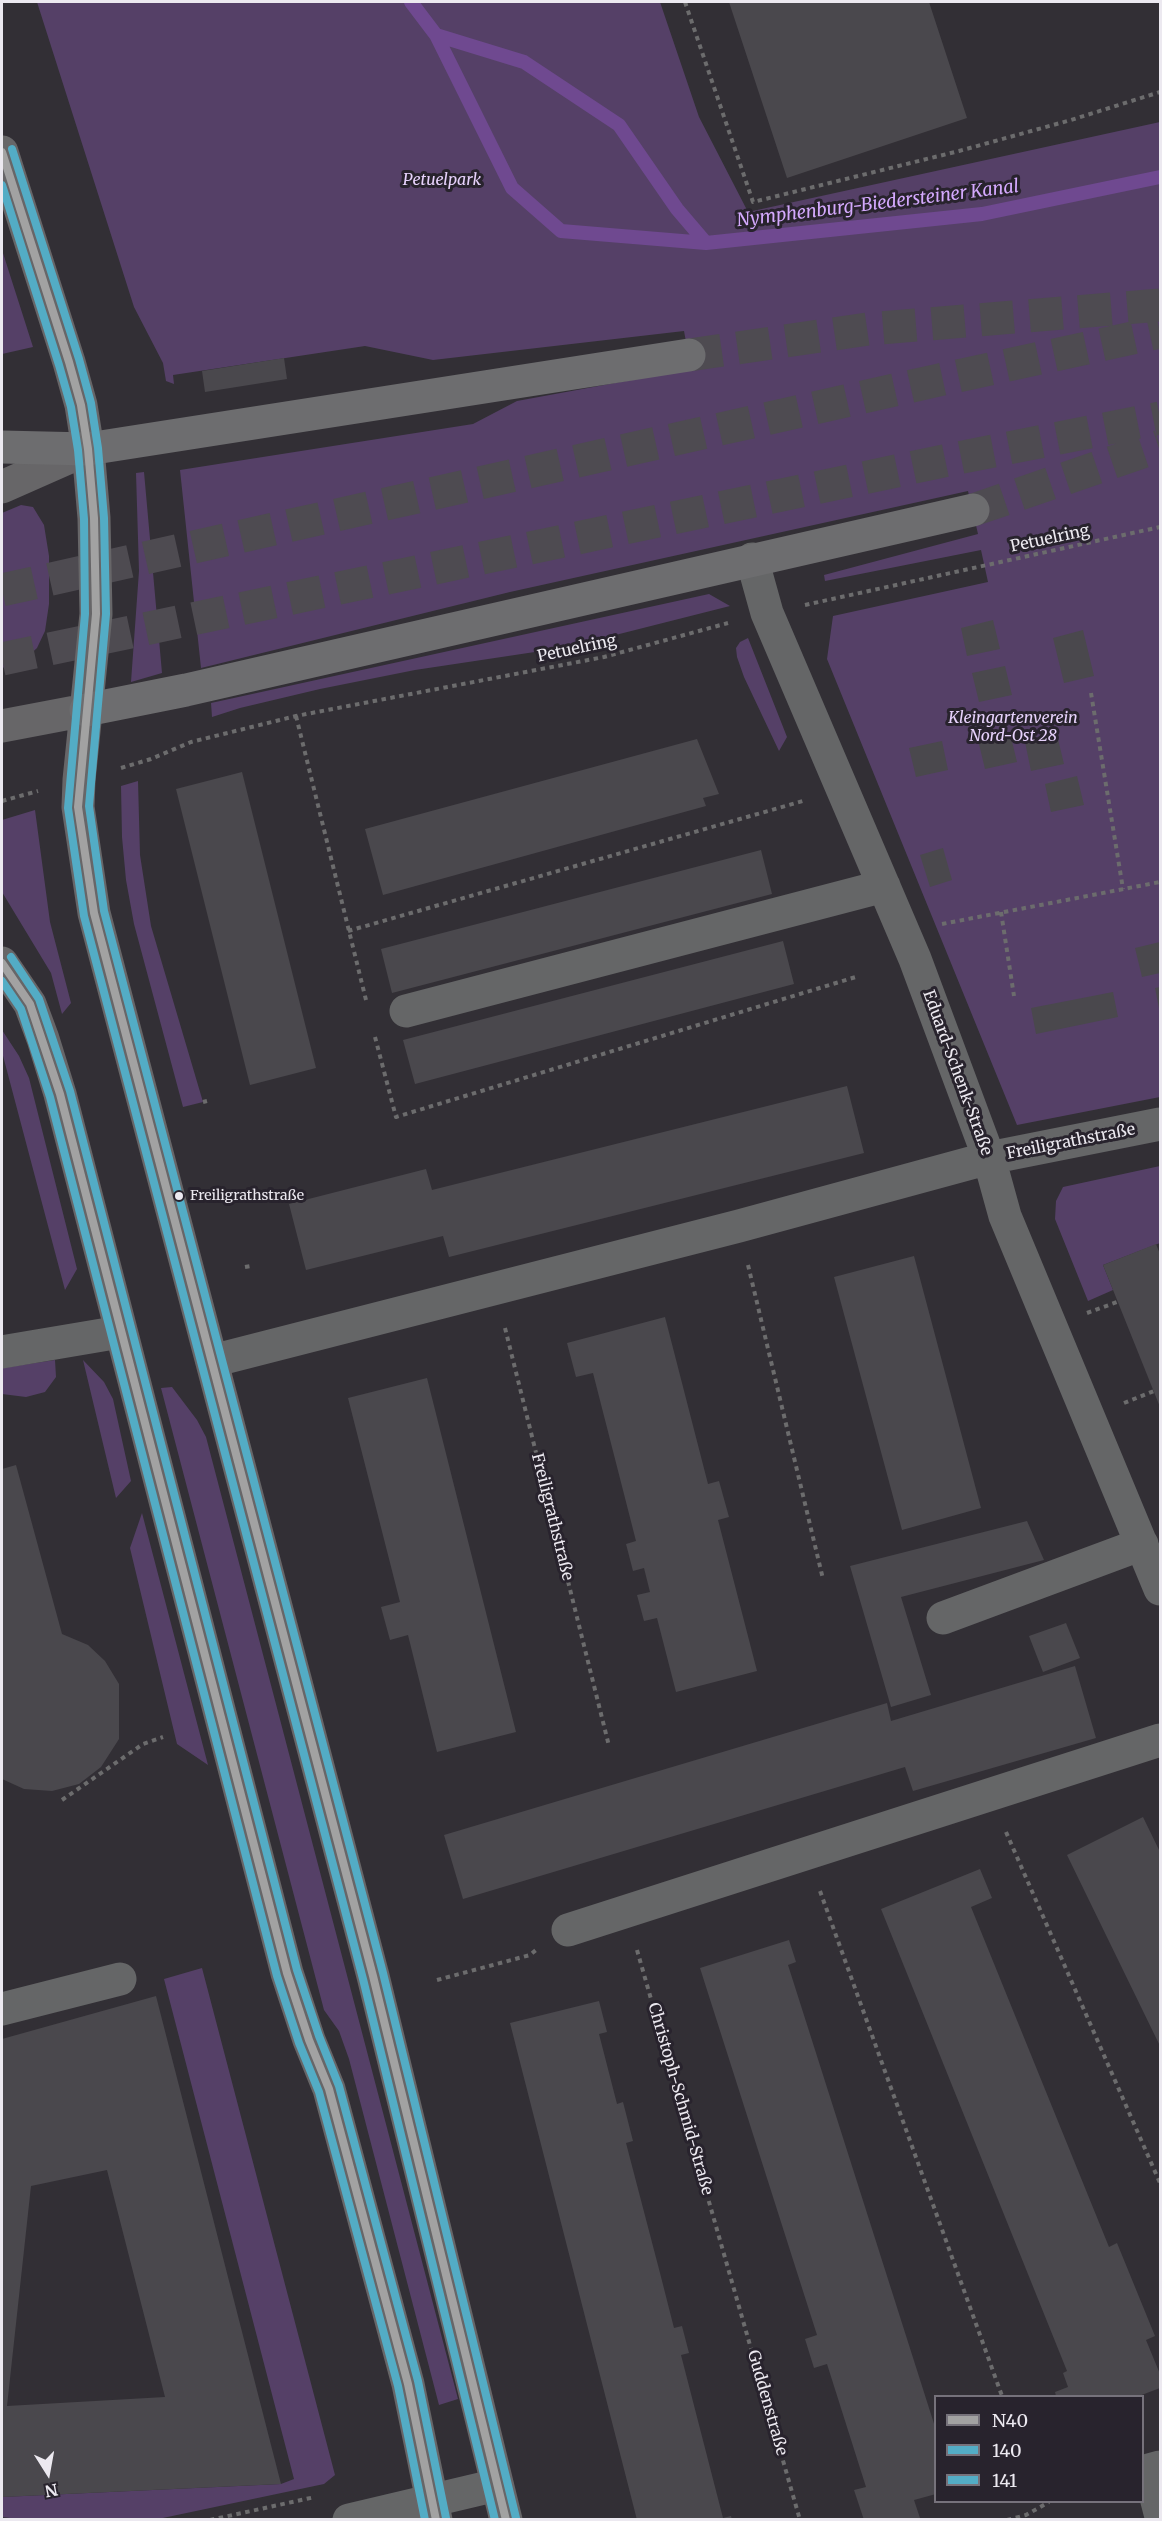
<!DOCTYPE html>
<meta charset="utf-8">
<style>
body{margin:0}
#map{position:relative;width:1162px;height:2521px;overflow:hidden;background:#322f35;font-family:Merriweather,serif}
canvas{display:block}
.frame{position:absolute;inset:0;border:3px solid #ece9f0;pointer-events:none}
.legend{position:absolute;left:934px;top:2395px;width:210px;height:108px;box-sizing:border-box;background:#28232d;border:2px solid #76727b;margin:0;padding:8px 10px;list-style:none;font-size:18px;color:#ece9f0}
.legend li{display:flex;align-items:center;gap:12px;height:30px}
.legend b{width:30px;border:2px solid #76727b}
.north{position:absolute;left:18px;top:2443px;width:60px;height:60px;-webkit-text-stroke:4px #28232d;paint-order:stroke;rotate:169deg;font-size:16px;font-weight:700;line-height:24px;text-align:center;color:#ece9f0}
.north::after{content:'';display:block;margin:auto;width:21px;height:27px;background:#ece9f0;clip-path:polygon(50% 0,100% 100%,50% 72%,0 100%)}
</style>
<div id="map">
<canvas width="1162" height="2521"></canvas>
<div class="frame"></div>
<ul class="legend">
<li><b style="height:8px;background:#a2a2a2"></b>N40</li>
<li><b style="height:8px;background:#53acc5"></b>140</li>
<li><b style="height:8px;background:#53acc5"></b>141</li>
</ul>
<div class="north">N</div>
</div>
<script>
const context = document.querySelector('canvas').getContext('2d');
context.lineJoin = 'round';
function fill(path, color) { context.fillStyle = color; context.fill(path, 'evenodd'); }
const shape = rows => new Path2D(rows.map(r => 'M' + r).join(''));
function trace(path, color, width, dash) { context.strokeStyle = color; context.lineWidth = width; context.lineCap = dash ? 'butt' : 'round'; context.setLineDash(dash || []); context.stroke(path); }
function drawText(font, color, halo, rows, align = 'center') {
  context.font = font + ' Merriweather,serif'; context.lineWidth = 6; context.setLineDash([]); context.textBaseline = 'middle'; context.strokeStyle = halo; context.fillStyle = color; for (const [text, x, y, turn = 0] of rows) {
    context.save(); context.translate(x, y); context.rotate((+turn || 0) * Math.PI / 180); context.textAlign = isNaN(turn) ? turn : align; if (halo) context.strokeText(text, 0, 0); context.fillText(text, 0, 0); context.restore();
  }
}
fill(shape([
 [37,2,660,2,699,117,748,212,1160,122,1160,1097,1017,1125,827,659,833,616,988,582,981,550,825,581,824,575,978,534,968,491,510,592,201,668,180,470,473,424,517,401,691,369,684,331,433,360,365,346,173,375,174,384,166,381,163,363,134,307],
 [2,250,33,347,2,354],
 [144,472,162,673,131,682,139,571,136,473],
 [21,505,33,507,44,525,49,556,49,604,45,631,37,648,23,661,2,668,2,513],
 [709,594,730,606,568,647,415,670,320,689,240,708,212,717,211,703],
 [748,638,787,737,779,751,744,677,737,657,736,648,740,642],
 [138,781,140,855,151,926,203,1102,183,1107,134,924,126,880,122,837,121,786],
 [35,810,50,922,71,1003,62,1014,51,973,2,892,2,820],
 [2,1030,19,1056,29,1078,77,1269,65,1290,2,1052],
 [1160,1166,1160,1243,1103,1265,1113,1290,1088,1301,1055,1219,1056,1201,1063,1187],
 [55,1360,56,1377,45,1392,26,1397,2,1394,2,1368],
 [83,1360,104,1382,113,1399,131,1481,116,1498],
 [172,1387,197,1420,206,1437,458,2399,439,2405,349,2059,339,2031,324,2010,161,1388],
 [142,1513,208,1765,177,1744,130,1548],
 [202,1968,335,2475,324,2484,158,2519,18,2519,2,2517,2,2497,281,2484,294,2479,164,1979]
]), '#554067');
trace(shape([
 [411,2,436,35,512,188,561,231,706,243,982,214,1160,177],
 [436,35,524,62,619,125,677,209,706,243]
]), '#6f4990', 14);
fill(shape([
 [729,2,929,2,967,118,787,178],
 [284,358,287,379,205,392,202,371],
 [993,620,1000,649,967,656,961,628],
 [1083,630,1094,676,1064,683,1053,638],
 [1005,666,1012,695,979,702,972,673],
 [1010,733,1017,762,985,769,978,740],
 [1057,735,1064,764,1031,771,1025,742],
 [697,739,719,794,703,798,706,806,383,895,365,829],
 [942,741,948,770,916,777,909,748],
 [242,772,316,1068,250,1085,176,789],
 [1077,776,1084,805,1051,812,1045,784],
 [943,848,952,880,930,887,920,855],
 [761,850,772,894,392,993,381,949],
 [783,941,794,984,415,1084,403,1040],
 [1160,942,1160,973,1142,977,1135,948],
 [1160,987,1160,1008,1159,1008,1155,988],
 [1113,992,1118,1017,1036,1034,1031,1008],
 [847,1086,864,1153,449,1257,443,1236,306,1270,289,1204,426,1169,432,1190],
 [1156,1244,1160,1254,1160,1407,1103,1265],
 [914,1256,981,1508,902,1530,834,1277],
 [665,1317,708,1484,719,1481,729,1517,718,1520,757,1671,676,1692,657,1618,644,1621,637,1595,650,1592,644,1568,633,1571,626,1544,636,1541,593,1373,576,1377,567,1343],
 [427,1378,516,1732,437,1752,408,1635,390,1640,381,1607,400,1602,348,1398],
 [16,1465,62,1634,88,1645,105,1661,119,1684,119,1739,101,1767,79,1784,52,1791,24,1789,2,1779,2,1469],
 [1027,1521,1044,1560,901,1597,931,1695,891,1707,850,1566],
 [1066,1623,1080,1658,1043,1672,1029,1636],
 [1075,1666,1096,1738,913,1791,905,1767,463,1899,444,1835,887,1703,891,1721],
 [1143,1817,1160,1852,1160,2046,1067,1855],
 [980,1869,992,1898,971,1907,1109,2247,1117,2243,1155,2336,1146,2340,1160,2374,1160,2388,1139,2396,1056,2396,1055,2392,1068,2387,1063,2373,1067,2371,881,1909],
 [789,1940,796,1962,788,1965,936,2430,936,2494,914,2500,920,2518,915,2520,864,2520,854,2490,866,2487,827,2364,814,2368,805,2339,817,2335,700,1968],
 [156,1996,281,2484,2,2497,2,2039],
 [107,2170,165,2397,7,2406,31,2186],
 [599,2001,607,2032,599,2034,617,2104,623,2102,633,2141,626,2143,660,2273,674,2328,682,2326,689,2353,681,2355,723,2518,731,2516,732,2520,637,2520,523,2074,510,2023]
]), '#4a484d');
trace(shape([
 [689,355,868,329,1160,305],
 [973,510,1160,446],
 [2,590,939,380,1160,332],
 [2,659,958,458,1160,418]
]), '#4e4b51', 33, [33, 16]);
trace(shape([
 [685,2,753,202,959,151,1071,120,1160,92],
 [805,605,1160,527],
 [1091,693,1123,889],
 [296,716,367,1004],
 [121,768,151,759,191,742,296,716,604,657,728,623],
 [2,801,38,791],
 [1001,912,1014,996],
 [942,924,1160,882],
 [348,931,803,801],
 [375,1037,396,1117,859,976],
 [203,1102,207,1101],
 [748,1265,823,1579],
 [245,1267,251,1266],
 [1087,1313,1117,1302],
 [505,1328,609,1746],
 [1124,1403,1154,1391],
 [62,1800,143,1744,163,1737],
 [1006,1832,1160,2183],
 [820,1891,1002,2396],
 [637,1950,800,2520],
 [437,1980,530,1955,536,1950],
 [210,2520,315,2497],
 [1007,2520,1026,2515,1049,2502]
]), '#6c6c6d', 4, [4.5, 4.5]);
trace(shape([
 [752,559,767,613,915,959,989,1158,1005,1216,1160,1589],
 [406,1011,884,886],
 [2,1352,120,1332],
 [212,1361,739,1226,989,1158,1160,1124],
 [943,1618,1142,1544],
 [568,1930,1160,1740],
 [2,2009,120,1979],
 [1160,2467,1149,2470,1160,2513],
 [349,2520,497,2485]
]), '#656667', 33);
trace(shape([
 [2,152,69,362,81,405,88,449,94,518,96,614,79,780,78,807,94,913,373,1976,506,2520],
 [2,487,88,449],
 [2,726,86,710],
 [2,963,30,1004,43,1039,60,1094,287,1973,309,2040,329,2089,408,2384,436,2520]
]), '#676668', 33);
trace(shape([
 [2,447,88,449,689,355],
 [86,710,186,690,973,510]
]), '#6d6d6f', 33);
trace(shape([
 [2,152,69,362,81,405,88,449,94,518,96,614,78,807,94,913,373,1976,506,2520],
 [2,963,30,1004,60,1094,287,1973,309,2040,329,2089,408,2384,436,2520]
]), '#a2a2a2', 8);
trace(shape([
 [2,185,59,365,71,407,78,450,84,519,85,614,68,808,84,916,363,1979,495,2520],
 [2,981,21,1009,50,1097,277,1976,299,2043,319,2092,398,2386,425,2520]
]), '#53acc5', 8);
trace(shape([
 [12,149,79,359,91,403,98,448,104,518,106,614,89,806,104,911,383,1973,516,2518],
 [11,957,39,999,70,1091,297,1970,319,2036,339,2086,418,2381,446,2518]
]), '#53acc5', 8);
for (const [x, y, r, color] of [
 [179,1196,5,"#ece9f0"]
]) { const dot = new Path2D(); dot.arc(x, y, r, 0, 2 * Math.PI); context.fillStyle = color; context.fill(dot); trace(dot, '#28232d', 2); }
drawText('14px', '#ece9f0', '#28232d', [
 ["Freiligrathstraße",190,1196]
], 'left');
drawText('italic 16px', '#e7d2fc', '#28232d', [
 ["Petuelpark",442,180],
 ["Kleingartenverein",1013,718],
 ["Nord-Ost 28",1013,736]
]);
drawText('16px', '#ece9f0', '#28232d', [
 ["Petuelring",1050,539,-12],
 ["Petuelring",577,649,-12],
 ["Eduard-Schenk-Straße",957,1073,70],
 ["Freiligrathstraße",1071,1142,-11],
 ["Freiligrathstraße",552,1517,76],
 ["Christoph-Schmid-Straße",680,2099,74],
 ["Guddenstraße",767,2403,74]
]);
drawText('italic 18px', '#d4a9fd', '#28232d', [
 ["Nymphenburg-Biedersteiner Kanal",878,204,-7]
]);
</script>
